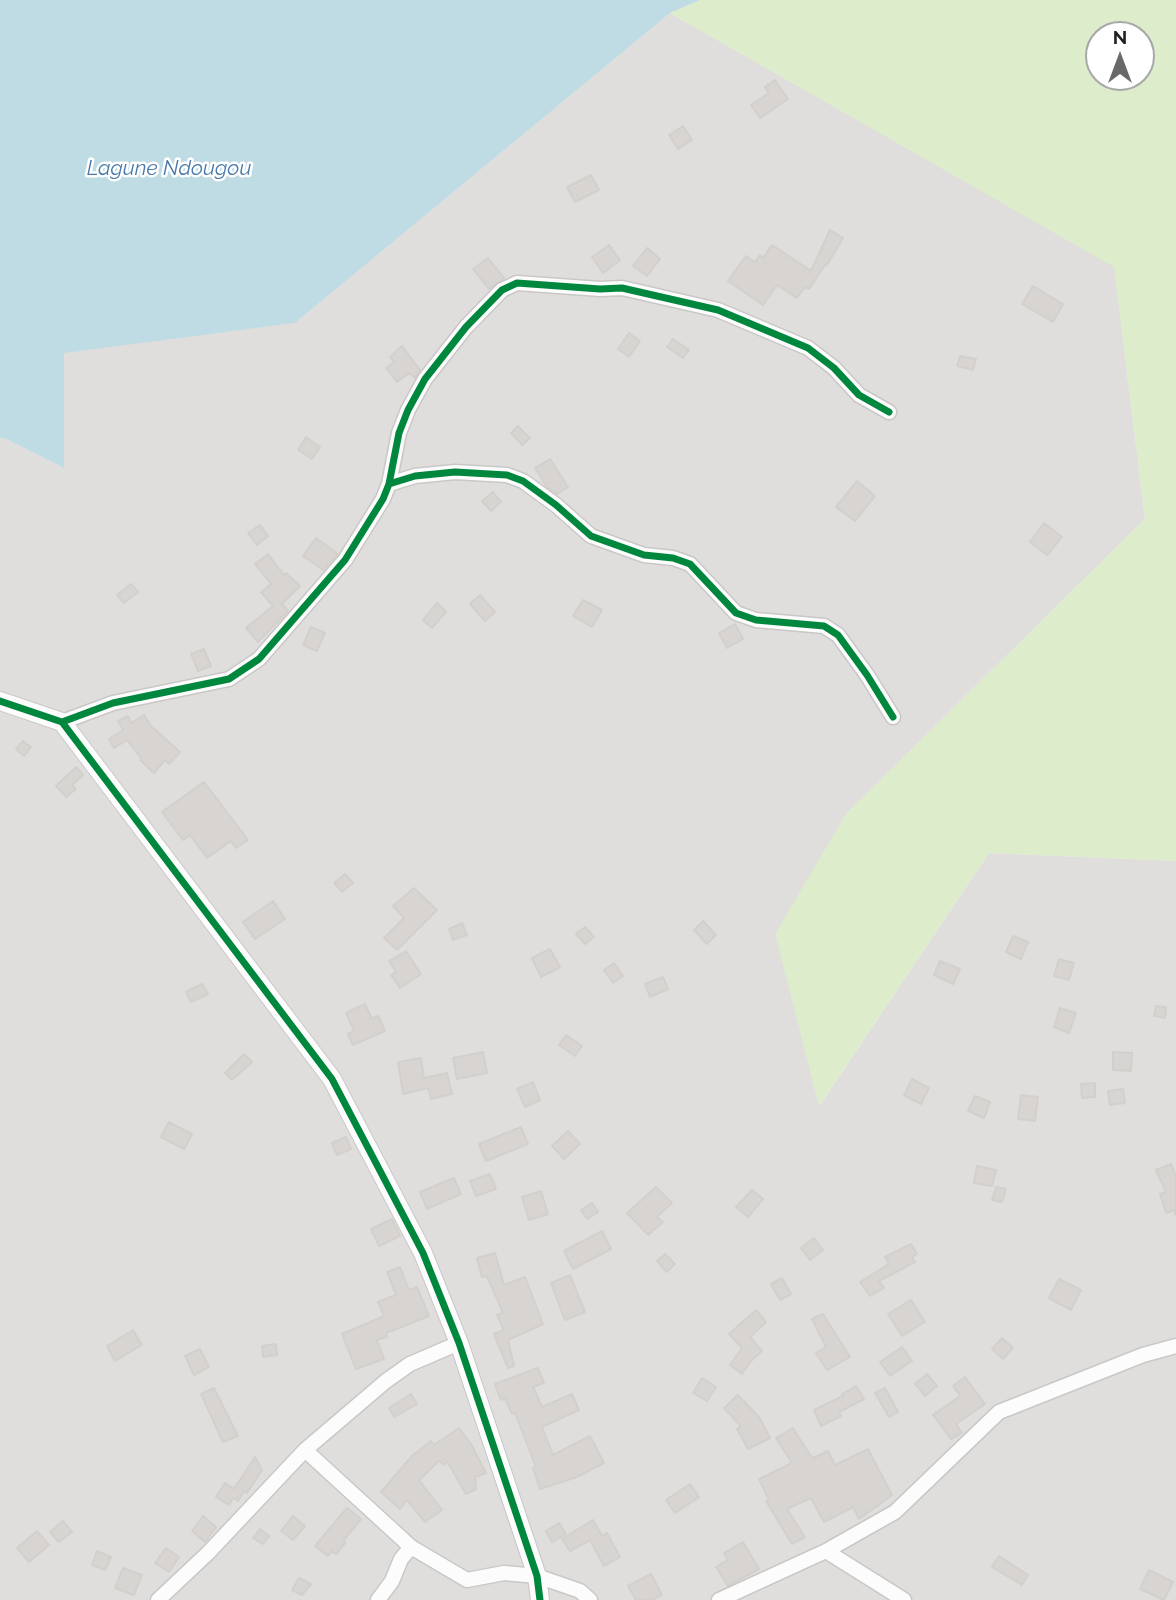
<!DOCTYPE html>
<style>
body{margin:0}
#map{position:relative;width:1176px;height:1600px;overflow:hidden;background:#f0eeeb;font-family:Raleway,sans-serif}
canvas{display:block}
.north{position:absolute;left:1085px;top:21px;width:70px;height:70px;box-sizing:border-box;background:#fff;border:2px solid #a7a7a7;border-radius:50%;rotate:0deg;font-size:19px;font-weight:700;line-height:28px;text-align:center;color:#222}
.north::after{content:'';display:block;margin:auto;width:24px;height:32px;background:#6a6968;clip-path:polygon(50% 0,100% 100%,50% 72%,0 100%)}
</style>
<div id="map">
<canvas width="1176" height="1600"></canvas>
<div class="north">N</div>
</div>
<script>
const context = document.querySelector('canvas').getContext('2d');
context.lineJoin = 'round';
function fill(path, color) { context.fillStyle = color; context.fill(path, 'evenodd'); }
const shape = rows => new Path2D(rows.map(r => 'M' + r).join(''));
function trace(path, color, width, dash) { context.strokeStyle = color; context.lineWidth = width; context.lineCap = dash ? 'butt' : 'round'; context.setLineDash(dash || []); context.stroke(path); }
function drawText(font, color, halo, rows, align = 'center') {
  context.font = font + ' Raleway,sans-serif'; context.lineWidth = 5; context.setLineDash([]); context.textBaseline = 'middle'; context.strokeStyle = halo; context.fillStyle = color; for (const [text, x, y, turn = 0] of rows) {
    context.save(); context.translate(x, y); context.rotate((+turn || 0) * Math.PI / 180); context.textAlign = isNaN(turn) ? turn : align; if (halo) context.strokeText(text, 0, 0); context.fillText(text, 0, 0); context.restore();
  }
}
fill(shape([
 [670,13,1114,266,1145,519,846,814,820,1105,989,853,1176,861,1176,1600,0,1600,0,438,6,439,64,468,64,352,295,323]
]), '#dfdedc');
fill(shape([
 [700,0,1176,0,1176,861,989,853,819,1106,775,934,846,814,1145,519,1114,267,670,13],
 [1099,35,1141,35,1141,77,1099,77]
]), '#ddeccb');
fill(shape([
 [0,0,700,0,670,13,295,323,64,353,64,468,6,439,0,438]
]), '#bfdbe3');
const building = shape([
 [775,80,788,99,760,118,751,105,769,93,765,87,775,80],
 [683,126,692,140,678,149,669,135,683,126],
 [591,175,599,190,575,202,567,187,591,175],
 [830,230,843,238,827,265,825,265,809,289,805,287,797,298,777,285,763,305,728,281,746,256,755,262,760,255,763,258,772,245,811,271,830,230],
 [609,245,620,260,603,273,592,257,609,245],
 [647,248,660,259,647,276,633,266,647,248],
 [488,258,504,278,489,289,473,269,488,258],
 [1033,286,1063,304,1053,322,1022,304,1033,286],
 [629,333,640,341,629,357,618,349,629,333],
 [673,339,689,350,683,358,667,347,673,339],
 [402,346,420,370,415,378,409,373,397,382,386,368,394,362,390,357,402,346],
 [960,356,976,359,973,370,957,366,960,356],
 [518,426,530,438,522,445,511,433,518,426],
 [306,437,320,447,312,459,298,450,306,437],
 [550,459,568,487,557,494,547,487,535,468,550,459],
 [857,481,875,496,855,521,836,507,857,481],
 [493,492,501,502,491,511,482,501,493,492],
 [1044,523,1062,537,1047,555,1030,542,1044,523],
 [260,525,268,536,257,545,248,533,260,525],
 [316,538,338,554,323,570,303,556,316,538],
 [268,554,284,575,286,573,300,586,282,604,288,611,258,642,246,628,273,606,261,592,271,584,255,564,268,554],
 [131,584,138,592,124,603,117,595,131,584],
 [480,595,495,612,485,621,470,604,480,595],
 [583,600,602,610,592,627,573,616,583,600],
 [437,603,446,612,432,628,423,620,437,603],
 [735,624,743,639,727,648,719,633,735,624],
 [311,627,325,633,317,651,303,645,311,627],
 [204,649,211,666,198,671,191,654,204,649],
 [144,715,150,725,180,752,169,764,165,760,154,773,140,760,141,758,127,740,114,748,109,739,123,730,118,721,128,716,131,723,144,715],
 [23,741,31,747,24,756,16,749,23,741],
 [76,767,83,775,72,785,76,789,66,797,56,786,76,767],
 [204,782,248,840,236,848,231,841,207,858,190,835,183,840,162,812,204,782],
 [345,874,353,883,342,892,334,883,345,874],
 [414,888,437,910,397,950,384,938,404,918,393,906,414,888],
 [273,901,285,919,255,939,243,922,273,901],
 [703,921,716,935,707,944,694,930,703,921],
 [462,923,467,935,453,940,449,929,462,923],
 [585,927,594,937,585,944,576,934,585,927],
 [1013,936,1028,942,1021,959,1006,952,1013,936],
 [550,949,560,967,541,977,532,958,550,949],
 [406,951,421,974,400,988,391,975,396,972,389,961,406,951],
 [1059,959,1074,963,1069,980,1054,976,1059,959],
 [940,961,960,969,953,984,934,975,940,961],
 [614,963,623,976,613,983,604,970,614,963],
 [663,977,668,989,650,997,645,984,663,977],
 [202,984,208,994,191,1002,186,992,202,984],
 [365,1004,372,1019,378,1016,385,1031,353,1045,348,1034,354,1031,346,1013,365,1004],
 [1156,1006,1166,1007,1165,1018,1154,1016,1156,1006],
 [1060,1008,1076,1013,1069,1033,1054,1027,1060,1008],
 [566,1035,582,1046,575,1056,559,1045,566,1035],
 [483,1052,487,1073,457,1079,453,1058,483,1052],
 [1113,1052,1132,1053,1131,1071,1113,1070,1113,1052],
 [244,1054,252,1062,232,1080,225,1073,244,1054],
 [421,1058,424,1078,447,1073,452,1094,431,1099,428,1088,403,1094,398,1062,421,1058],
 [912,1079,929,1088,921,1104,904,1095,912,1079],
 [533,1082,540,1100,525,1107,517,1089,533,1082],
 [1095,1083,1095,1097,1082,1098,1081,1084,1095,1083],
 [1123,1089,1125,1103,1110,1105,1108,1091,1123,1089],
 [1021,1095,1038,1097,1035,1121,1018,1119,1021,1095],
 [975,1096,990,1102,984,1118,968,1111,975,1096],
 [169,1122,192,1134,184,1149,161,1137,169,1122],
 [521,1127,528,1144,486,1161,479,1144,521,1127],
 [568,1131,580,1144,564,1159,552,1146,568,1131],
 [346,1137,351,1149,337,1155,332,1143,346,1137],
 [1171,1164,1176,1176,1176,1215,1174,1210,1166,1213,1160,1194,1166,1192,1156,1170,1171,1164],
 [977,1166,996,1170,992,1186,974,1183,977,1166],
 [490,1174,496,1189,476,1196,470,1181,490,1174],
 [454,1178,461,1194,427,1209,420,1192,454,1178],
 [656,1187,672,1203,657,1217,663,1222,648,1235,627,1213,656,1187],
 [996,1187,1006,1189,1002,1202,992,1200,996,1187],
 [752,1190,763,1199,748,1217,736,1207,752,1190],
 [541,1191,548,1214,529,1220,522,1197,541,1191],
 [592,1203,598,1212,587,1219,581,1210,592,1203],
 [392,1219,400,1236,379,1246,371,1229,392,1219],
 [602,1231,611,1249,573,1269,564,1251,602,1231],
 [814,1238,823,1250,810,1260,801,1248,814,1238],
 [911,1244,917,1254,912,1257,915,1262,879,1281,884,1288,870,1296,860,1282,889,1264,885,1257,911,1244],
 [495,1253,504,1285,525,1277,543,1324,508,1340,514,1366,508,1368,494,1334,504,1330,497,1315,503,1313,487,1276,482,1277,477,1258,495,1253],
 [665,1254,675,1264,667,1272,657,1261,665,1254],
 [400,1267,409,1290,417,1287,429,1316,386,1333,387,1337,377,1340,384,1359,356,1369,342,1334,384,1316,378,1302,396,1295,387,1272,400,1267],
 [570,1275,585,1312,565,1320,551,1283,570,1275],
 [782,1278,791,1294,780,1300,771,1284,782,1278],
 [1059,1279,1081,1290,1071,1310,1049,1298,1059,1279],
 [911,1300,925,1322,902,1336,888,1314,911,1300],
 [756,1310,766,1322,750,1337,762,1351,751,1361,742,1374,730,1365,742,1348,729,1334,756,1310],
 [823,1314,850,1357,827,1370,816,1353,826,1347,812,1319,823,1314],
 [133,1330,142,1345,115,1361,107,1346,133,1330],
 [1002,1338,1013,1348,1003,1359,992,1349,1002,1338],
 [276,1344,277,1355,263,1357,262,1346,276,1344],
 [902,1347,912,1361,890,1376,880,1362,902,1347],
 [200,1349,209,1367,194,1375,185,1356,200,1349],
 [538,1368,544,1383,533,1387,542,1407,572,1394,579,1410,542,1427,553,1455,590,1436,604,1463,577,1477,540,1489,533,1468,536,1467,515,1413,512,1414,505,1398,501,1400,495,1384,538,1368],
 [927,1374,937,1386,925,1396,915,1384,927,1374],
 [965,1377,985,1404,956,1424,962,1433,951,1439,933,1415,960,1396,953,1386,965,1377],
 [702,1378,716,1387,707,1401,693,1393,702,1378],
 [856,1386,864,1399,839,1412,841,1416,821,1426,814,1410,843,1396,842,1394,856,1386],
 [214,1388,238,1436,223,1442,201,1394,214,1388],
 [885,1388,898,1412,889,1417,875,1393,885,1388],
 [411,1394,417,1404,394,1417,389,1408,411,1394],
 [738,1395,759,1417,770,1438,748,1449,737,1429,741,1426,724,1408,738,1395],
 [459,1428,471,1444,486,1473,475,1477,476,1489,466,1494,447,1461,444,1465,439,1461,419,1480,442,1510,425,1522,407,1500,400,1509,381,1492,412,1456,431,1441,434,1445,459,1428],
 [793,1428,810,1455,814,1458,828,1451,835,1465,868,1449,892,1495,859,1519,853,1507,824,1522,811,1498,787,1509,805,1537,792,1544,766,1501,769,1500,759,1479,792,1463,776,1438,793,1428],
 [255,1457,262,1470,247,1493,244,1491,238,1501,233,1498,229,1505,216,1497,225,1483,234,1489,255,1457],
 [690,1484,699,1497,675,1513,666,1500,690,1484],
 [347,1508,361,1519,343,1541,345,1543,336,1554,332,1551,328,1556,315,1546,347,1508],
 [203,1516,216,1527,205,1542,192,1531,203,1516],
 [293,1516,305,1526,293,1540,281,1531,293,1516],
 [593,1520,602,1536,607,1533,620,1557,604,1566,590,1540,570,1551,562,1539,593,1520],
 [63,1521,72,1532,59,1542,50,1532,63,1521],
 [559,1523,566,1534,552,1542,546,1531,559,1523],
 [260,1529,269,1536,263,1544,253,1538,260,1529],
 [37,1531,49,1545,29,1562,17,1548,37,1531],
 [743,1542,759,1569,728,1586,716,1567,728,1560,724,1553,743,1542],
 [166,1548,179,1557,169,1572,155,1563,166,1548],
 [97,1551,111,1557,105,1570,92,1565,97,1551],
 [999,1556,1028,1575,1022,1585,992,1567,999,1556],
 [123,1568,142,1575,134,1595,115,1588,123,1568],
 [1149,1570,1173,1582,1164,1600,1140,1589,1149,1570],
 [651,1574,662,1595,652,1600,636,1600,628,1586,651,1574],
 [299,1578,311,1584,302,1595,292,1590,299,1578]
]);
fill(building, '#d7d4d2');
trace(building, '#d3d0cc', 2);
const minor = shape([
 [389,484,415,476,455,472,507,475,523,481,556,505,591,536,644,555,673,558,690,564,736,613,756,620,824,626,838,635,867,675,893,717],
 [62,722,113,703,229,679,259,659,345,560,383,499,389,484,399,433,408,410,425,379,466,327,502,290,517,283,600,289,622,288,718,310,808,348,834,368,859,395,889,412],
 [305,1450,411,1547,467,1580,504,1573,537,1576,580,1591,590,1600],
 [826,1551,904,1600],
 [158,1600,208,1553,305,1450,386,1381,410,1364,459,1343],
 [378,1600,392,1581,401,1559,411,1547],
 [719,1600,826,1551,895,1512,999,1412,1143,1355,1176,1346]
]);
const tertiary = shape([
 [0,701,62,722,332,1079,423,1253,459,1343,537,1576,540,1600]
]);
trace(minor, '#c9c8c7', 17);
trace(tertiary, '#c9c8c7', 20);
trace(minor, '#fdfcfc', 14);
trace(tertiary, '#fdfcfc', 18);
trace(shape([
 [389,484,415,476,455,472,507,475,523,481,556,505,591,536,644,555,673,558,690,564,736,613,756,620,824,626,838,635,867,675,893,717],
 [0,701,62,722,332,1079,423,1253,459,1343,537,1576,540,1600],
 [62,722,113,703,229,679,259,659,345,560,383,499,389,484,399,433,408,410,425,379,466,327,502,290,517,283,600,289,622,288,718,310,808,348,834,368,859,395,889,412]
]), '#00873e', 7);
drawText('italic 21px', '#4a7aab', '#fff', [
 ["Lagune Ndougou",169,169]
]);
</script>
